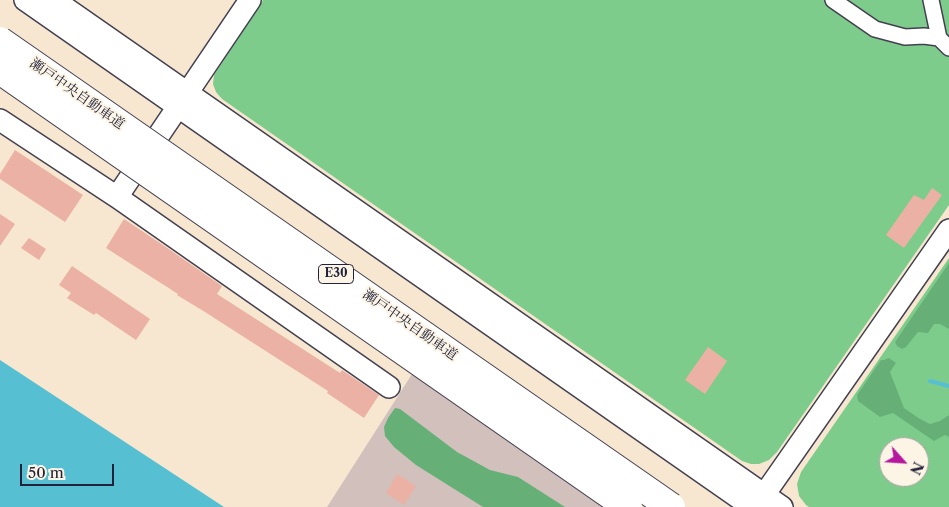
<!DOCTYPE html>
<meta charset="utf-8">
<style>
body{margin:0}
#map{position:relative;width:949px;height:507px;overflow:hidden;background:#f8e7d0;font-family:"Libre Caslon Text",serif}
canvas{display:block}
.north{position:absolute;left:879px;top:437px;width:50px;height:50px;box-sizing:border-box;background:#fcf5e5;border:1px solid #a5a1a1;border-radius:50%;rotate:116deg;font-size:14px;font-weight:700;line-height:20px;text-align:center;color:#22223b}
.north::after{content:'';display:block;margin:auto;width:18px;height:22px;background:#b5179e;clip-path:polygon(50% 0,100% 100%,50% 72%,0 100%)}
.scale{position:absolute;left:20px;top:464px;width:94px;height:22px;box-sizing:border-box;border:2px solid #22223b;border-top:0;padding-left:6px;font-size:15px;line-height:18px;white-space:nowrap;color:#22223b;-webkit-text-stroke:4px #fcf5e5;paint-order:stroke}
</style>
<div id="map">
<canvas width="949" height="507"></canvas>
<div class="north">N</div>
<div class="scale">50 m</div>
</div>
<script>
const context = document.querySelector('canvas').getContext('2d');
context.lineJoin = 'round';
function fill(path, color) { context.fillStyle = color; context.fill(path, 'evenodd'); }
const shape = rows => new Path2D(rows.map(r => 'M' + r).join(''));
function trace(path, color, width, dash) { context.strokeStyle = color; context.lineWidth = width; context.lineCap = dash ? 'butt' : 'round'; context.setLineDash(dash || []); context.stroke(path); }
function drawText(font, color, halo, rows, align = 'center') {
  context.font = font + ' "Libre Caslon Text","Noto Serif JP",serif'; context.lineWidth = 4; context.setLineDash([]); context.textBaseline = 'middle'; context.strokeStyle = halo; context.fillStyle = color; for (const [text, x, y, turn = 0] of rows) {
    context.save(); context.translate(x, y); context.rotate((+turn || 0) * Math.PI / 180); context.textAlign = isNaN(turn) ? turn : align; if (halo) context.strokeText(text, 0, 0); context.fillText(text, 0, 0); context.restore();
  }
}
fill(shape([
 [412,374,603,507,327,507]
]), '#d1c0bc');
fill(shape([
 [263,0,949,0,949,205,777,452,769,460,759,464,751,464,742,461,222,99,216,92,213,84,214,75],
 [949,258,949,507,809,507,806,505,799,496,797,484,801,472],
 [889,447,919,447,919,477,889,477]
]), '#7ecc8c');
fill(shape([
 [949,263,949,329,940,324,934,324,928,333,918,332,906,347,902,349,897,346,895,342],
 [889,358,896,363,890,372,904,408,920,419,930,424,940,421,949,415,949,437,945,435,934,441,893,413,880,417,858,401,857,395,881,360,884,360],
 [395,408,400,409,457,452,490,470,518,477,565,507,483,507,416,465,394,447,385,436,384,427,388,418]
]), '#66b078');
fill(shape([
 [0,360,224,507,0,507]
]), '#56bfd2');
trace(shape([
 [930,381,949,386]
]), '#56bfd2', 4);
fill(shape([
 [15,150,83,195,65,222,0,179,0,174],
 [932,188,942,195,904,248,886,235,914,195,924,200],
 [0,214,15,224,0,246],
 [124,219,163,245,222,286,217,294,340,373,342,370,379,395,364,418,327,393,328,391,205,312,177,295,178,294,106,248],
 [29,238,46,249,39,260,21,248],
 [72,266,150,319,136,340,96,313,94,315,67,298,71,293,59,285],
 [708,347,727,361,705,394,685,380],
 [397,474,416,486,404,505,386,493]
]), '#ebb1a4');
const street = shape([
 [833,0,875,29,905,37,924,36,939,38,949,48],
 [931,0,939,38]
]);
const secondary = shape([
 [25,0,752,507],
 [54,0,782,507],
 [0,120,117,197,389,387],
 [117,197,250,0],
 [757,505,949,230]
]);
trace(street, '#424051', 18);
trace(secondary, '#424051', 24);
trace(street, '#fff', 15);
trace(secondary, '#fff', 21);
trace(shape([
 [0,52,654,507]
]), '#22223b', 4, [8, 4]);
const highwayBridge = shape([
 [0,41,671,507],
 [0,70,628,507]
]);
trace(highwayBridge, '#424051', 30, []);
trace(highwayBridge, '#fff', 28);
for (const [x, y, w] of [
 [336,274,35]
]) { const box = new Path2D(); box.roundRect(x - w / 2, y - 9.5, w, 19, 4); context.fillStyle = '#fcf5e5'; context.fill(box); trace(box, '#22223b', 1); }
drawText('bold 12px', '#22223b', null, [
 ["E30",336,274]
]);
drawText('14px', '#22223b', '#fcf5e5', [
 ["瀬戸中央自動車道",77,94,35],
 ["瀬戸中央自動車道",410,325,35]
]);
</script>
